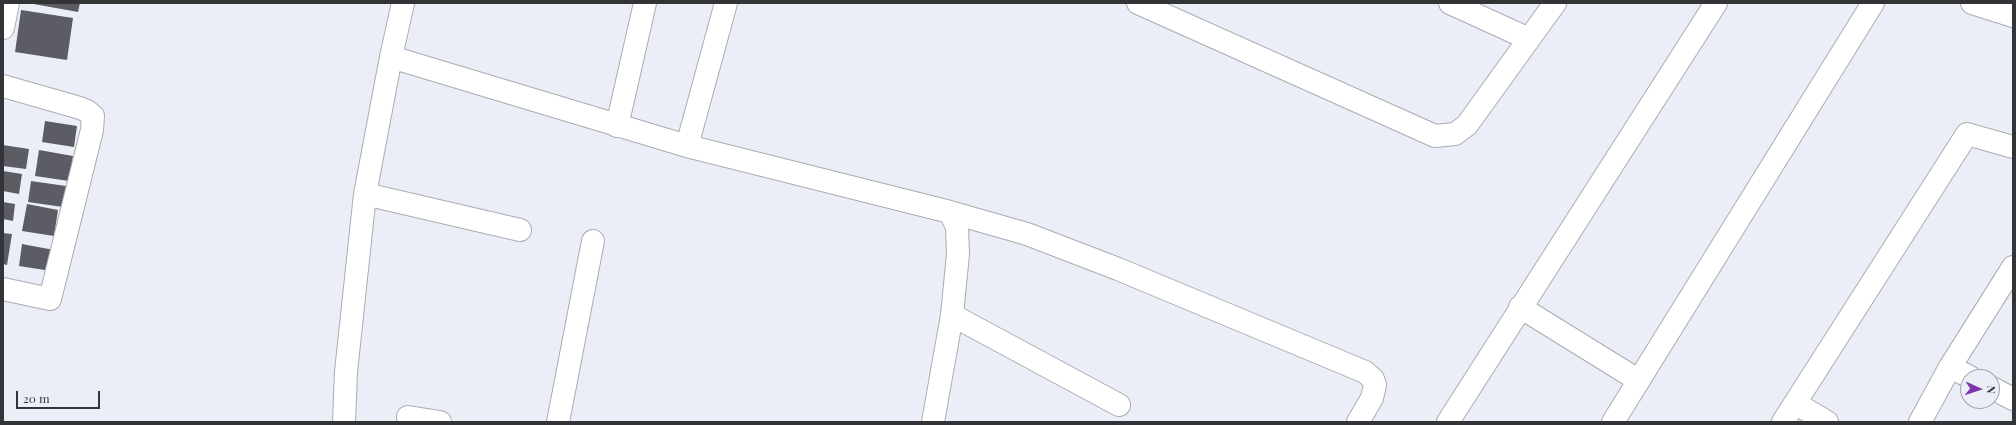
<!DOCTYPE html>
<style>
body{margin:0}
#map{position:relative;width:2016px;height:425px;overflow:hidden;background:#ebeef6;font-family:"Playfair Display",serif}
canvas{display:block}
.frame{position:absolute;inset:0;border:4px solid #333437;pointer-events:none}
.north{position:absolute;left:1960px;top:369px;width:40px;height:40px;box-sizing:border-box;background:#ebeef6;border:1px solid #a1a4aa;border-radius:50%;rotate:93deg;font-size:11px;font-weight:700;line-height:16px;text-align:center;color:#333437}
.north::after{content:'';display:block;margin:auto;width:14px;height:18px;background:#7b37ab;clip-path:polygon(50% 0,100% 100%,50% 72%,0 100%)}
.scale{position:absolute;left:16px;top:391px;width:84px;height:18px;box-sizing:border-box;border:2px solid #333437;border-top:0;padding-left:5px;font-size:12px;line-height:14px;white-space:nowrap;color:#333437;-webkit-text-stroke:3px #ebeef6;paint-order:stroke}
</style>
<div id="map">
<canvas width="2016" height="425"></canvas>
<div class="frame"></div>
<div class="north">N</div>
<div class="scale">20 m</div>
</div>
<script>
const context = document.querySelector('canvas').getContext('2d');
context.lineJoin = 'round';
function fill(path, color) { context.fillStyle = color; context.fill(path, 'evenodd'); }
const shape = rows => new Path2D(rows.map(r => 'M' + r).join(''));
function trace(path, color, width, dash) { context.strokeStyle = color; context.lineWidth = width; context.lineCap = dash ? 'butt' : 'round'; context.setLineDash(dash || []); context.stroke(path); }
fill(shape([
 [28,3,80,3,78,12],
 [21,10,73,18,67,60,15,52],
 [45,121,77,126,74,147,42,142],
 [3,145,29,149,26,169,3,166],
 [39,150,73,156,69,181,35,176],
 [3,171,22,174,19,194,3,191],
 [31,181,66,186,63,207,28,202],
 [3,202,15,204,13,221,3,219],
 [27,204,58,210,54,236,22,231],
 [3,233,12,234,7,265,3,264],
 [22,244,54,250,51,271,19,266]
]), '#5c5d64');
const street = shape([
 [1138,3,1435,136,1455,134,1467,125,1555,3],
 [1450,3,1529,39],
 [1972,3,2013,16],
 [3,28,8,3],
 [391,57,687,146,950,212,957,227,958,254,952,315,933,422],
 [3,86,80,108,87,111,93,116,92,130,50,299,3,289],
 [617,126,645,3],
 [687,146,726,3],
 [365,194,520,230],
 [950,212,1027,234,1118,269,1365,372,1373,379,1375,385,1372,398,1358,422],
 [1520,307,1638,380],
 [952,315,1119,405],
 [1950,367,1970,377],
 [1992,388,2013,399],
 [1795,403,1827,422],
 [408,417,440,422],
 [344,422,346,372,365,194,391,57,403,3],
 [558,422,593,241],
 [1448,422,1716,3],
 [1613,422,1873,3],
 [1783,422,1967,134,2013,147],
 [1920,422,1950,367,2013,267]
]);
trace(street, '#a9acb3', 24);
trace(street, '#fff', 22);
</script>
